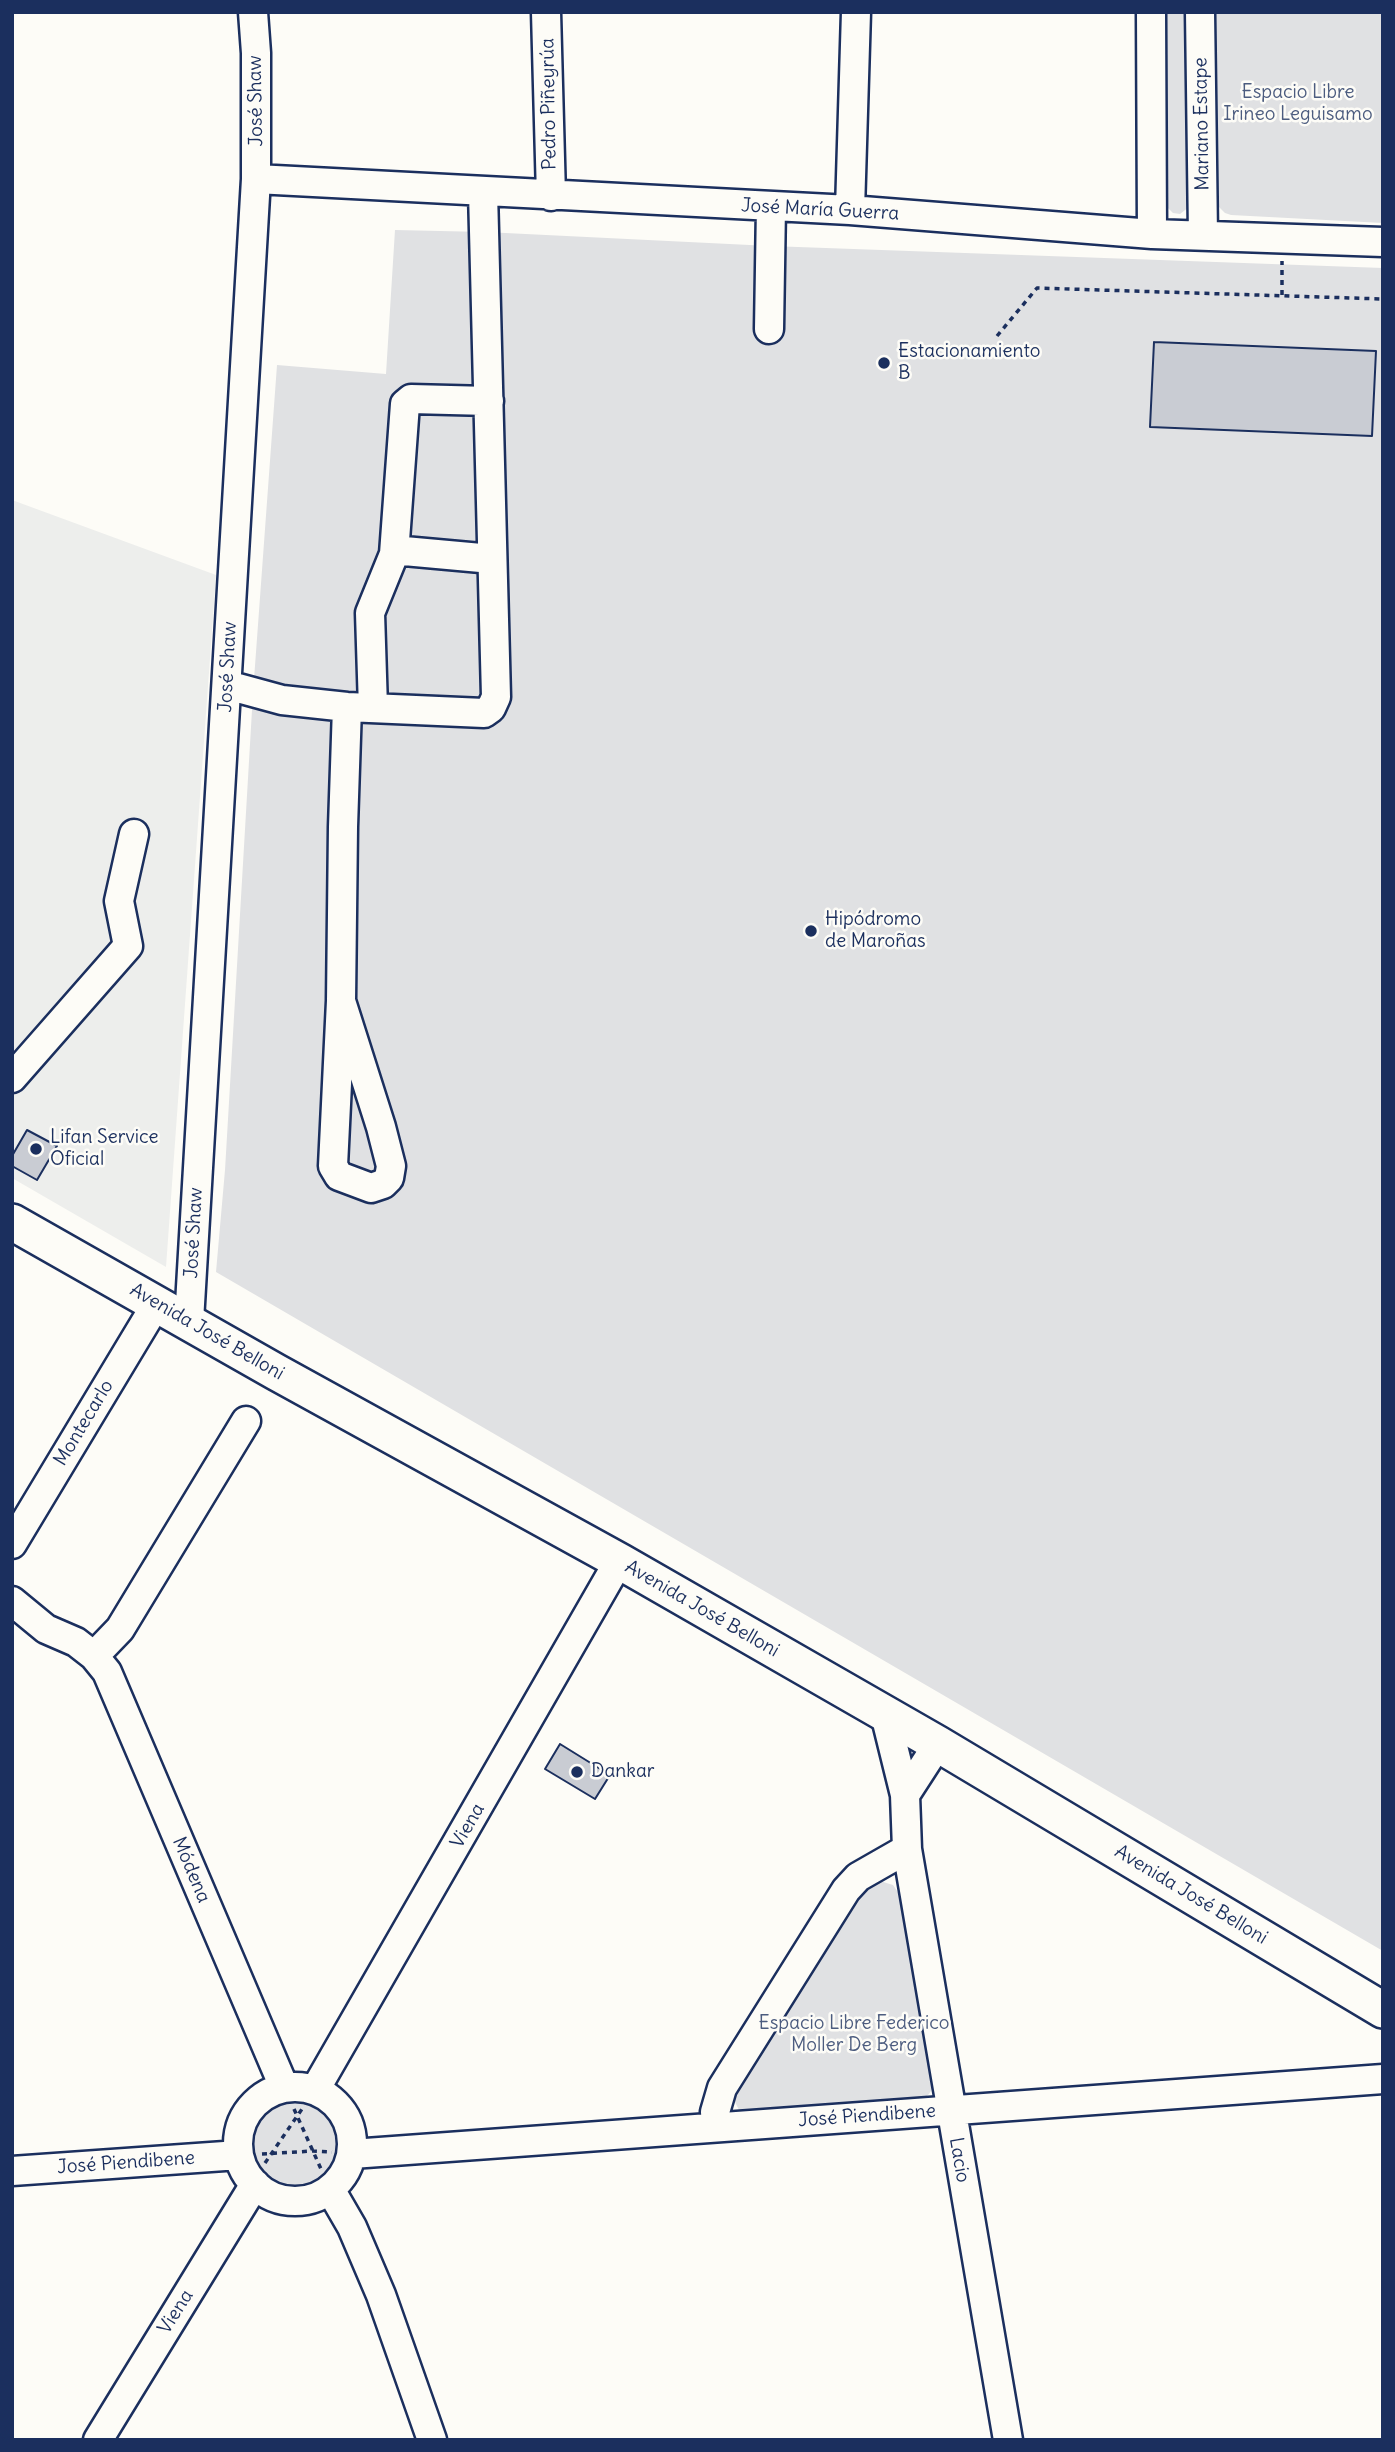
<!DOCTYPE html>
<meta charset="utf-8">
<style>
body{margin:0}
#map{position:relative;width:1395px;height:2452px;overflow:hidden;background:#fdfcf7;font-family:Delius,sans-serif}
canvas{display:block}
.frame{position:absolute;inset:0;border:14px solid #1b2f5e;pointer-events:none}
</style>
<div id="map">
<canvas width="1395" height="2452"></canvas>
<div class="frame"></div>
</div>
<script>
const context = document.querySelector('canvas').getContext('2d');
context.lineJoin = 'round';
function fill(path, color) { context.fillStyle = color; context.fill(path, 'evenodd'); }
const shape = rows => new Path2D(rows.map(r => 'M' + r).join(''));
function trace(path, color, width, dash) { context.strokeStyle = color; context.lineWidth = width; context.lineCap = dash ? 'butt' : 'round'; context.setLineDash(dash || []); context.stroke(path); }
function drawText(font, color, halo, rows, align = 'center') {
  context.font = font + ' Delius,sans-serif'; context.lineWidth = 5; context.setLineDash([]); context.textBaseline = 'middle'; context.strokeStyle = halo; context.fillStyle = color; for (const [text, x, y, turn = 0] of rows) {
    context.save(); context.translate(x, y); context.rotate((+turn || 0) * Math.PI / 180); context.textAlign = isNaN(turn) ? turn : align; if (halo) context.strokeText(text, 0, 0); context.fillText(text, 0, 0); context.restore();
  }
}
fill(shape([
 [12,500,216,575,166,1267,12,1178]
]), '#edeeec');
fill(shape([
 [1166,12,1188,12,1189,207,1180,214,1173,213,1167,207],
 [1212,12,1383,12,1383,223,1231,215,1225,213,1219,207,1215,196],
 [395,230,485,232,770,246,1383,268,1383,1951,216,1272,225,1170,253,693,277,365,386,374],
 [880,1881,893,1885,902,1898,934,2086,929,2094,921,2101,746,2114,739,2110,733,2098,736,2090,863,1889],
 '251 2141a46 46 0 1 1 92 0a46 46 0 1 1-92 0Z'
]), '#e0e1e3');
const building = shape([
 [1154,342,1376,351,1372,436,1150,427,1154,342],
 [27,1130,57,1146,37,1180,12,1166,12,1156,27,1130],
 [560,1744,610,1775,595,1799,545,1769,560,1744]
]);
fill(building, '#c9ccd3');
trace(building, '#1b2f5e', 2);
const minor = shape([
 [546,12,551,196],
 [1151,12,1152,234],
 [1200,12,1203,235],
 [256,179,850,210,1152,234,1383,242],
 [850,210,856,12],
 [769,329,771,206],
 [394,554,405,404,411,399,489,401],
 [227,685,282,700,347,707,484,713,491,708,496,697,483,192],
 [373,708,370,613,394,554,404,551,492,559],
 [341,1001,381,1127,391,1166,389,1178,383,1184,371,1188,339,1176,333,1166,341,1001,343,827,347,707],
 [12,1078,128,946,119,901,134,834],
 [189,1321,256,179,256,53,253,12],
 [12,1544,157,1303],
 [12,1601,46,1629,76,1642,94,1656,107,1672,284,2087],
 [94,1656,120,1629,246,1421],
 [885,1714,905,1795,907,1849,1008,2440],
 [905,1795,938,1744],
 '238 2144a57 57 0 1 1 114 0a57 57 0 1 1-114 0Z',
 [315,2090,619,1561],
 [716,2126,715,2112,722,2088,846,1890,858,1877,907,1849],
 [352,2154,1383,2079],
 [12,2171,239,2155],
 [330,2189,352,2227,381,2295,432,2440],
 [98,2440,255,2184]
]);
const major = shape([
 [12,1222,276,1372,621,1562,938,1744,1383,2010]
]);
trace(minor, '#1b2f5e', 33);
trace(major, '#1b2f5e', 40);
trace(shape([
 [1282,295,1282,261],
 [997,336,1037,288,1383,299],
 [294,2109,321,2169],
 [262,2154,313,2151,332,2152],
 [265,2163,302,2109]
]), '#1b2f5e', 3.5, [5, 5]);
trace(minor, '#fdfcf7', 28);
trace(major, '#fdfcf7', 35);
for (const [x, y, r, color] of [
 [884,363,7,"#1b2f5e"],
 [811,931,7,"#1b2f5e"],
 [36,1149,7,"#1b2f5e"],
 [577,1772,7,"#1b2f5e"]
]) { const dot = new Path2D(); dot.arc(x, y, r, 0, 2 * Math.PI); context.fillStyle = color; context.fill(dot); trace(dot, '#fdfcf7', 2.5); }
drawText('19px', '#4c5c7f', '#fdfcf7', [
 ["Espacio Libre",1298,93],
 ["Irineo Leguisamo",1298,115],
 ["Espacio Libre Federico",854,2024],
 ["Moller De Berg",854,2046]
]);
drawText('19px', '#1b2f5e', '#fdfcf7', [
 ["José Shaw",256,101,-91],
 ["Pedro Piñeyrúa",549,104,-91],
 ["Mariano Estape",1202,124,-91],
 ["José María Guerra",820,210,3],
 ["José Shaw",228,667,-87],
 ["José Shaw",194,1233,-87],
 ["Avenida José Belloni",207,1332,30],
 ["Montecarlo",84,1423,-59],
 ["Avenida José Belloni",702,1609,30],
 ["Viena",468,1826,-60],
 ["Módena",191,1870,67],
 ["Avenida José Belloni",1191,1895,31],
 ["José Piendibene",867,2116,-4],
 ["Lacio",959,2160,80],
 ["José Piendibene",126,2163,-4],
 ["Viena",176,2312,-58]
]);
drawText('19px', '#1b2f5e', '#fdfcf7', [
 ["Estacionamiento",898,352],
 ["B",898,374],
 ["Hipódromo",825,920],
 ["de Maroñas",825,942],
 ["Lifan Service",50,1138],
 ["Oficial",50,1160],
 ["Dankar",591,1772]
], 'left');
</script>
